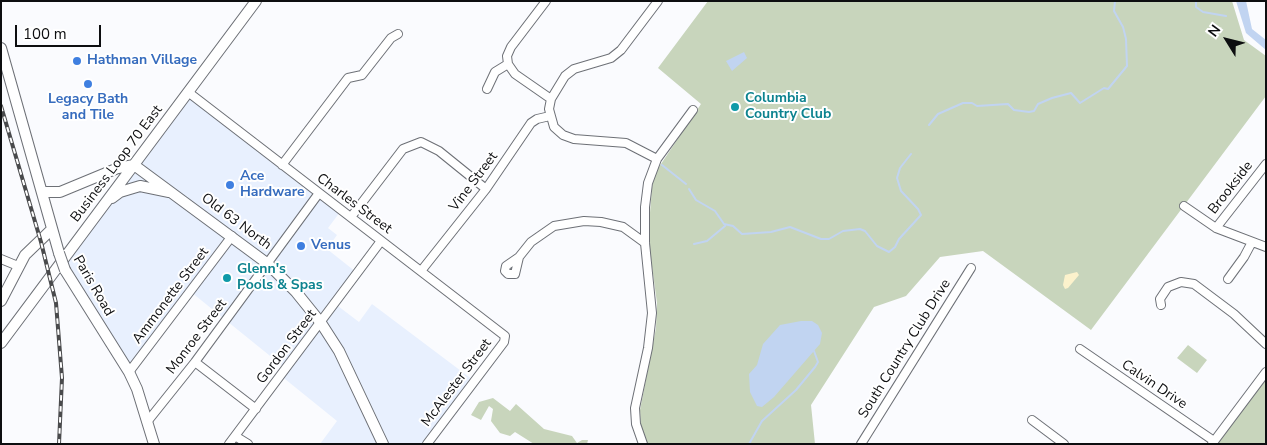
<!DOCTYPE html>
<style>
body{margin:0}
#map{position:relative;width:1267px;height:445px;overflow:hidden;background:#fafbfe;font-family:"Nunito Sans",sans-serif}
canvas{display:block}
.frame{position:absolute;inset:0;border:2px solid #0d0e10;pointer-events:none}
.north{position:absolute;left:1202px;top:15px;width:50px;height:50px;-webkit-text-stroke:4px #fff;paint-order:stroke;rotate:306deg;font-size:14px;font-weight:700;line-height:20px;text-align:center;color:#0d0e10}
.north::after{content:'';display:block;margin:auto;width:18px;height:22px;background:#0d0e10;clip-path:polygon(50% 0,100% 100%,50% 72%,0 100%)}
.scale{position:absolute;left:15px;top:25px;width:86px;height:22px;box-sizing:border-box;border:2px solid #0d0e10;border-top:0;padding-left:6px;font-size:15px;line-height:18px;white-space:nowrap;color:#0d0e10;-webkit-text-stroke:4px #fff;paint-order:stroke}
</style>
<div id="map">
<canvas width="1267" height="445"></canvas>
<div class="frame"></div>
<div class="north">N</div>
<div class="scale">100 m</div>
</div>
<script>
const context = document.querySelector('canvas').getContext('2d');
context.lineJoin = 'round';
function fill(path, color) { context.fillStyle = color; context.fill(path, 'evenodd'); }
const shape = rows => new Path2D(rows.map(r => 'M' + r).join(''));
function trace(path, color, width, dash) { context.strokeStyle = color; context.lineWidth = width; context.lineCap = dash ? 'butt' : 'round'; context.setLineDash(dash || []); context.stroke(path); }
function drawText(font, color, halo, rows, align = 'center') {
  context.font = font + ' "Nunito Sans",sans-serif'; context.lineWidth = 4; context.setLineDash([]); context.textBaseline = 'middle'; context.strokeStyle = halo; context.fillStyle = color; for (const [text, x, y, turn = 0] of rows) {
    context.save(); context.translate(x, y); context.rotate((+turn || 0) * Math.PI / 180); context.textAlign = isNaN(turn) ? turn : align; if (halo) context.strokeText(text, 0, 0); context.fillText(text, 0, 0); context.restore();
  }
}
fill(shape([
 [188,94,340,212,328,228,337,235,327,249,356,272,334,303,359,322,372,304,473,380,426,444,320,444,337,421,280,375,285,368,191,292,134,371,73,275,65,258]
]), '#e8f0fe');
fill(shape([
 [708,1,1232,1,1244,40,1266,56,1266,96,1091,330,983,251,940,257,906,296,874,307,811,405,815,444,648,444,641,427,640,410,656,328,657,303,648,237,652,188,655,173,701,104,658,68],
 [1188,345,1207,360,1197,373,1177,358],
 [1266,377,1266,444,1217,444],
 [493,398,510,411,516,404,544,429,572,436,577,443,582,440,588,440,587,444,534,444,515,432,510,436,500,433,491,421,493,409,489,406,481,420,471,415,479,402]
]), '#c8d5bc');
fill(shape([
 [1077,272,1079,275,1068,288,1065,289,1063,285,1065,275]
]), '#fcf2cc');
fill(shape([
 [1236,1,1246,1,1252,29,1266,40,1266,50,1246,33],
 [744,52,747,58,732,71,726,61],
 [801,321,812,321,818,325,822,333,820,344,774,397,762,407,757,406,750,392,749,374,757,365,763,344,780,325]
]), '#c1d4f1');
trace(shape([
 [1196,1,1196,7,1203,12,1226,16],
 [929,125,938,114,963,103,972,103,977,106,1008,104,1014,110,1029,112,1034,111,1038,104,1052,98,1071,93,1080,103,1104,88,1108,89,1127,66,1126,39,1123,27,1114,11,1115,1],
 [662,165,686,184],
 [689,189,696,200,715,211,724,224,733,226,742,234,771,232,790,227,821,239,829,239,843,231,860,229,865,231,877,246,889,252,895,247,899,239,921,215,918,209,901,191,897,178,900,168,911,154],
 [694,244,707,241,725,226],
 [677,444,683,444],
 [749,444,762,421,796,390,815,367,818,362,814,351]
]), '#c1d4f1', 2);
const minor = shape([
 [546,1,511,47,507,56,508,64,515,74,551,99],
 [487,89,495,72,508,64],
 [188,92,505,336,504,342,427,444],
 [657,159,626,143,574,139,563,135,554,127,549,109,551,99,565,76,574,69,611,58,621,50,658,1],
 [282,165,348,78,362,75,391,38,398,34],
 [1184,206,1216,228,1266,247],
 [351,217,403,149,421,142,439,151,486,189],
 [1216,228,1266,164],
 [519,257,506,266,505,271,508,274,515,274,519,257,531,242,554,226,584,221,601,222,623,227,645,243],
 [1,259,18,266],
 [421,271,486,189,531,123,537,119,550,116],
 [1228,279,1244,257,1252,242],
 [1161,305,1160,299,1168,287,1181,282,1194,284,1234,314,1266,344],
 [1080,349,1214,441],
 [195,362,256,409],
 [129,372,232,236],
 [1032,420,1064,444],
 [147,422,195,362,319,193],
 [235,436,248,444],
 [229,444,381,241],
 [643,444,636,424,635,408,648,348,652,313,645,243,645,207,648,183,657,159,693,110],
 [861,444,971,268],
 [1212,444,1266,372]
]);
const major = shape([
 [1,48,59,253],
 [134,165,268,264,296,292,321,323,339,351,383,444],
 [42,192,60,192,118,168,134,165],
 [112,198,120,192,140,186,169,192],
 [65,270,129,372,137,389,154,444],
 [1,301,25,255,52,229],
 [1,343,256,1]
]);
trace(minor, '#6d7076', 10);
trace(major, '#6d7076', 12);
trace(minor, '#fff', 8);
trace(major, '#fff', 10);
const rail = shape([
 [1,106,41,242,56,303,62,378,59,444]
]);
trace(rail, '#494a4c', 4);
trace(rail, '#fff', 2, [5.5]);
const majorBridge = shape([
 [59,253,65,270]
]);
trace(majorBridge, '#6d7076', 12, []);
trace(majorBridge, '#fff', 10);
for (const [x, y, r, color] of [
 [77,61,5,"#3f7fe0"],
 [88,84,5,"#3f7fe0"],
 [735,107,5,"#0f9aa8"],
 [230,185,5,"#3f7fe0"],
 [301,246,5,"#3f7fe0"],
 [227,278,5,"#0f9aa8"]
]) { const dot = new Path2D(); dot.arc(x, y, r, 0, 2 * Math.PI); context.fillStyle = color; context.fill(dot); trace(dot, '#fff', 2); }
drawText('bold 14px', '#366cbe', '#fff', [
 ["Hathman Village",87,61],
 ["Legacy Bath",88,100,"center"],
 ["and Tile",88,116,"center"],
 ["Ace",240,177],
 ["Hardware",240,193],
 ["Venus",311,246]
], 'left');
drawText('bold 14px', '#0d838f', '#fff', [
 ["Columbia",745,99],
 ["Country Club",745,115],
 ["Glenn's",237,270],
 ["Pools & Spas",237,286]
], 'left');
drawText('14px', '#0d0e10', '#fff', [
 ["Business Loop 70 East",117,164,-53],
 ["Vine Street",474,182,-53],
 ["Brookside",1231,188,-52],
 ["Charles Street",354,204,37],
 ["Old 63 North",236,222,37],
 ["Paris Road",93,286,60],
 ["Ammonette Street",171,296,-53],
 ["Monroe Street",197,337,-53],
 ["Gordon Street",287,347,-53],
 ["South Country Club Drive",905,349,-58],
 ["McAlester Street",457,383,-53],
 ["Calvin Drive",1154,385,34]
]);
</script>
